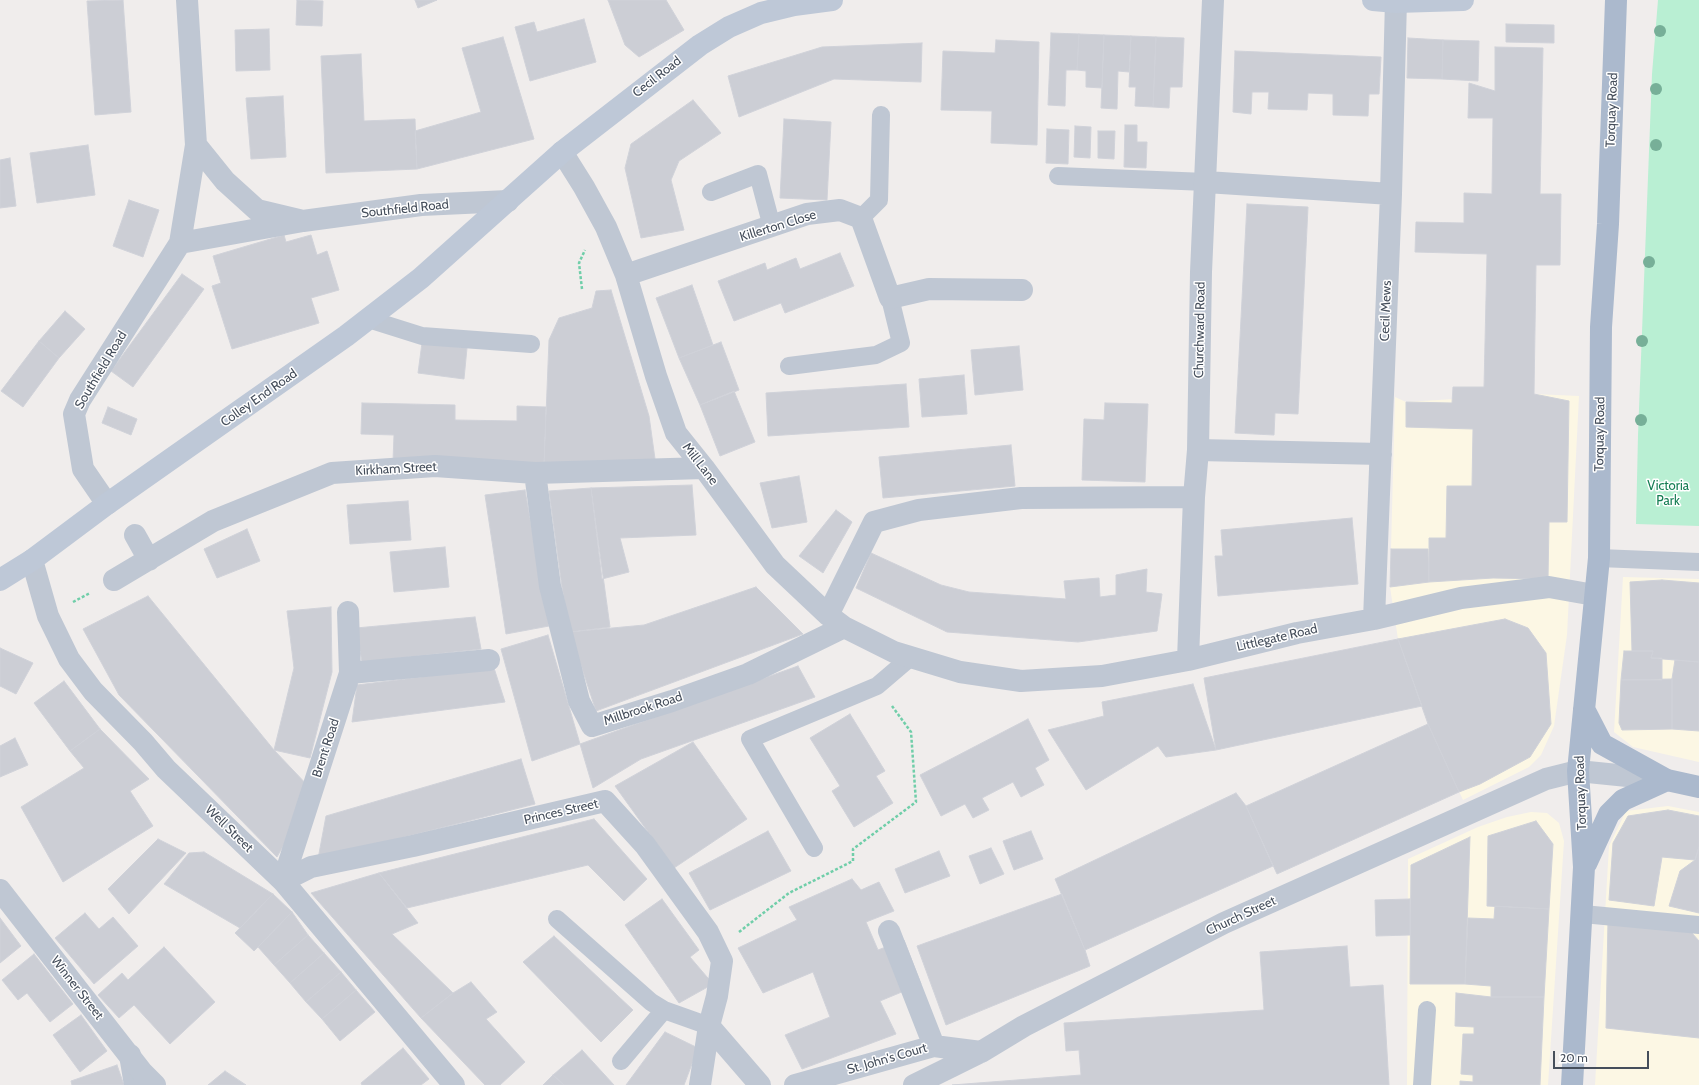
<!DOCTYPE html>
<style>
body{margin:0}
#map{position:relative;width:1699px;height:1085px;overflow:hidden;background:#f0edec;font-family:Cabin,sans-serif}
canvas{display:block}
.scale{position:absolute;left:1553px;top:1051px;width:96px;height:18px;box-sizing:border-box;border:2px solid #454e5b;border-top:0;padding-left:5px;font-size:12px;line-height:14px;white-space:nowrap;color:#454e5b;-webkit-text-stroke:3px #fff;paint-order:stroke}
</style>
<div id="map">
<canvas width="1699" height="1085"></canvas>
<div class="scale">20 m</div>
</div>
<script>
const context = document.querySelector('canvas').getContext('2d');
context.lineJoin = 'round';
function fill(path, color) { context.fillStyle = color; context.fill(path, 'evenodd'); }
const shape = rows => new Path2D(rows.map(r => 'M' + r).join(''));
function trace(path, color, width, dash) { context.strokeStyle = color; context.lineWidth = width; context.lineCap = dash ? 'butt' : 'round'; context.setLineDash(dash || []); context.stroke(path); }
function drawText(font, color, halo, rows, align = 'center') {
  context.font = font + ' Cabin,sans-serif'; context.lineWidth = 3; context.setLineDash([]); context.textBaseline = 'middle'; context.strokeStyle = halo; context.fillStyle = color; for (const [text, x, y, turn = 0] of rows) {
    context.save(); context.translate(x, y); context.rotate((+turn || 0) * Math.PI / 180); context.textAlign = isNaN(turn) ? turn : align; if (halo) context.strokeText(text, 0, 0); context.fillText(text, 0, 0); context.restore();
  }
}
fill(shape([
 [1534,394,1579,396,1567,635,1554,726,1541,755,1529,767,1463,800,1428,724,1398,639,1390,587,1395,397,1406,402],
 [1623,577,1699,579,1699,762,1633,747,1614,732],
 [1668,806,1699,812,1699,1085,1595,1085,1609,846,1626,811],
 [1531,812,1547,813,1559,823,1564,841,1548,1085,1407,1085,1408,859,1478,827,1507,817]
]), '#fcf7e4');
fill(shape([
 [1658,0,1699,0,1699,526,1636,524,1638,435,1652,74]
]), '#b9efd3');
const building = shape([
 [123,0,131,112,95,115,87,1,123,0],
 [297,0,323,1,322,26,296,25,297,0],
 [415,0,437,0,418,8,415,0],
 [608,0,666,0,684,30,639,57,625,45,608,0],
 [584,19,596,62,530,81,515,27,534,22,537,32,584,19],
 [1506,24,1554,25,1554,43,1506,42,1506,24],
 [269,29,270,70,236,71,235,30,269,29],
 [1051,33,1079,34,1077,70,1066,70,1065,106,1048,105,1051,33],
 [1079,34,1104,35,1102,88,1086,87,1086,71,1077,70,1079,34],
 [1104,35,1131,36,1129,72,1118,71,1117,109,1101,108,1104,35],
 [1131,36,1156,37,1153,107,1135,106,1136,87,1129,87,1131,36],
 [503,37,534,139,417,169,415,131,481,112,462,48,503,37],
 [1156,37,1184,38,1182,87,1170,87,1169,108,1153,107,1156,37],
 [1408,38,1443,40,1442,79,1407,78,1408,38],
 [996,40,1039,42,1037,145,991,143,992,111,941,110,943,51,995,53,996,40],
 [1443,40,1479,41,1478,81,1442,79,1443,40],
 [922,43,921,82,834,79,739,117,728,76,822,47,922,43],
 [1495,47,1543,48,1540,194,1561,194,1560,265,1536,265,1534,394,1569,401,1567,522,1549,522,1548,579,1493,578,1429,582,1429,538,1446,538,1447,486,1472,486,1473,429,1406,427,1406,402,1452,403,1453,387,1484,387,1487,254,1415,252,1416,222,1464,223,1464,193,1492,194,1493,118,1468,118,1469,83,1495,91,1495,47],
 [1235,51,1381,57,1379,94,1369,94,1368,116,1333,115,1333,94,1308,93,1307,110,1268,109,1269,92,1252,92,1251,114,1233,112,1235,51],
 [361,54,364,121,415,119,417,169,326,173,321,56,361,54],
 [283,96,286,157,251,159,246,98,283,96],
 [693,100,721,133,679,161,671,180,684,230,641,238,625,168,631,144,693,100],
 [784,119,831,122,827,200,780,198,784,119],
 [1125,125,1137,125,1137,142,1147,142,1146,168,1124,167,1125,125],
 [1075,126,1091,127,1090,158,1074,157,1075,126],
 [1047,129,1069,130,1068,164,1046,163,1047,129],
 [1098,131,1115,131,1114,159,1098,158,1098,131],
 [88,145,95,195,37,203,30,153,88,145],
 [10,158,16,206,0,208,0,160,10,158],
 [129,200,159,210,143,257,113,246,129,200],
 [1247,204,1308,207,1298,414,1275,413,1274,435,1235,433,1247,204],
 [284,235,286,242,311,235,317,255,327,251,339,290,311,298,319,323,232,349,212,286,221,283,213,256,284,235],
 [840,253,854,286,785,313,781,303,734,321,718,281,765,263,767,270,796,258,800,269,840,253],
 [182,274,204,289,133,387,111,371,182,274],
 [692,285,713,345,679,358,656,298,692,285],
 [611,290,649,416,656,466,544,465,549,340,559,318,592,308,596,291,611,290],
 [65,311,85,329,59,358,39,341,65,311],
 [39,341,59,358,23,407,1,391,39,341],
 [721,342,739,390,700,405,679,358,721,342],
 [422,343,467,348,464,379,418,373,422,343],
 [1019,346,1023,390,975,395,971,350,1019,346],
 [964,375,967,414,922,417,919,379,964,375],
 [906,384,909,427,768,436,766,393,906,384],
 [734,391,755,442,720,456,700,405,734,391],
 [362,403,455,405,455,420,517,421,517,406,546,407,544,465,393,461,394,435,361,434,362,403],
 [1105,403,1148,404,1145,482,1082,480,1084,419,1104,420,1105,403],
 [108,407,137,419,131,435,102,423,108,407],
 [1011,445,1015,486,883,498,879,457,1011,445],
 [799,476,807,522,772,528,760,483,799,476],
 [692,485,696,535,620,538,629,572,602,579,591,488,692,485],
 [591,488,610,627,570,632,562,587,549,491,591,488],
 [525,490,549,626,506,634,485,495,525,490],
 [408,501,411,540,350,544,347,505,408,501],
 [836,510,852,522,823,573,799,556,836,510],
 [1352,518,1358,584,1218,596,1215,556,1223,556,1221,530,1352,518],
 [247,529,260,561,217,578,204,549,247,529],
 [445,547,449,587,394,592,390,552,445,547],
 [1391,549,1428,549,1429,582,1390,587,1391,549],
 [871,553,941,585,969,592,1066,599,1064,581,1099,578,1100,597,1116,595,1116,575,1147,569,1146,592,1162,594,1157,631,1078,642,947,632,856,588,871,553],
 [1662,580,1699,583,1699,662,1651,658,1653,651,1632,651,1630,582,1662,580],
 [756,587,803,634,596,711,570,632,644,625,756,587],
 [148,596,274,750,310,788,301,814,277,857,119,695,83,629,148,596],
 [331,607,332,672,310,758,274,750,294,668,287,611,331,607],
 [475,617,481,649,362,662,356,628,475,617],
 [1505,619,1528,628,1546,653,1551,724,1530,757,1480,784,1459,792,1428,724,1398,639,1505,619],
 [548,635,580,744,532,761,501,649,548,635],
 [1398,639,1422,706,1216,750,1204,678,1398,639],
 [0,648,33,663,16,694,0,686,0,648],
 [1624,651,1653,651,1651,658,1662,658,1662,680,1621,680,1624,651],
 [1675,660,1699,662,1699,731,1672,729,1672,679,1675,660],
 [798,666,815,697,641,759,593,788,580,744,798,666],
 [494,668,505,702,352,722,357,685,494,668],
 [1672,679,1672,729,1622,730,1619,723,1621,680,1672,679],
 [64,681,100,729,70,751,34,703,64,681],
 [1193,684,1216,750,1166,757,1158,746,1086,790,1048,730,1104,716,1102,702,1193,684],
 [850,714,885,771,876,776,893,803,854,827,832,791,840,786,810,738,850,714],
 [1028,719,1049,760,1035,768,1044,785,1021,797,1013,782,982,798,989,810,973,818,965,804,941,816,920,775,1028,719],
 [1428,724,1459,792,1277,874,1246,806,1428,724],
 [100,729,149,779,130,791,153,826,63,882,21,807,84,768,70,751,100,729],
 [15,738,28,765,0,777,0,746,15,738],
 [693,742,747,819,674,868,615,786,693,742],
 [521,759,535,804,318,859,326,816,521,759],
 [1236,793,1246,806,1273,866,1085,950,1055,879,1236,793],
 [1668,810,1699,816,1699,847,1695,860,1662,857,1654,906,1609,900,1613,843,1628,816,1668,810],
 [594,819,647,879,624,901,588,865,407,908,379,873,594,819],
 [1536,821,1553,844,1549,909,1487,906,1488,836,1536,821],
 [768,831,791,871,710,910,689,873,768,831],
 [1031,831,1043,859,1014,870,1003,841,1031,831],
 [1470,837,1465,984,1410,984,1411,865,1470,837],
 [158,839,186,853,129,914,108,889,158,839],
 [1699,847,1699,913,1669,906,1680,871,1695,860,1699,847],
 [991,848,1004,874,980,884,969,856,991,848],
 [939,851,950,876,905,893,895,869,939,851],
 [204,852,273,894,240,928,164,884,189,853,204,852],
 [379,873,418,923,392,934,453,993,421,1018,311,893,379,873],
 [852,879,861,890,879,882,894,911,866,922,878,950,904,940,921,984,880,1001,896,1034,802,1069,785,1035,830,1017,813,972,763,993,738,948,797,920,789,907,852,879],
 [273,894,292,912,254,951,235,933,273,894],
 [1062,894,1085,950,1090,966,946,1025,917,946,1062,894],
 [662,899,699,950,690,957,713,984,679,1003,625,925,662,899],
 [1410,899,1410,935,1376,936,1375,900,1410,899],
 [1495,906,1549,909,1544,997,1491,997,1491,986,1465,984,1468,918,1494,919,1495,906],
 [292,912,308,935,274,965,258,947,292,912],
 [85,913,99,929,113,917,138,946,94,984,55,938,85,913],
 [0,918,21,946,0,963,0,918],
 [1608,920,1692,933,1699,941,1699,1038,1606,1028,1608,920],
 [308,935,324,953,290,983,274,965,308,935],
 [554,936,633,1010,601,1042,523,962,554,936],
 [1347,946,1350,987,1383,985,1389,1085,952,1085,1081,1075,1079,1050,1066,1051,1064,1023,1264,1010,1260,952,1347,946],
 [164,947,215,1002,170,1044,134,1005,119,1018,98,995,122,973,128,980,164,947],
 [324,953,341,972,306,1002,290,983,324,953],
 [34,954,73,1004,50,1022,27,993,18,1000,2,980,34,954],
 [341,972,356,990,322,1019,306,1002,341,972],
 [471,982,497,1012,486,1019,525,1062,500,1085,485,1085,421,1018,453,993,471,982],
 [356,990,375,1012,340,1041,322,1019,356,990],
 [1456,993,1491,997,1544,997,1540,1085,1460,1085,1460,1081,1473,1082,1473,1075,1461,1074,1463,1034,1474,1034,1474,1027,1455,1026,1456,993],
 [81,1015,107,1051,80,1072,53,1035,81,1015],
 [665,1032,698,1048,684,1085,626,1085,665,1032],
 [403,1048,429,1079,421,1085,362,1085,361,1083,403,1048],
 [582,1050,614,1085,564,1085,553,1075,582,1050],
 [117,1065,124,1085,72,1085,71,1081,117,1065],
 [225,1071,246,1085,208,1085,225,1071],
 [553,1075,564,1085,543,1085,553,1075]
]);
fill(building, '#ccced5');
trace(building, '#d0d2d9', 1);
trace(shape([
 [582,289,579,263,585,250],
 [73,602,90,593],
 [739,932,789,893,853,861,853,849,916,802,911,732,892,706]
]), '#70cea9', 2.5, [3, 2]);
trace(shape([
 [1058,176,1206,182],
 [711,192,758,174,772,227],
 [861,218,879,200,881,115],
 [368,319,422,336,531,344],
 [789,366,876,355,901,343,890,298],
 [1599,558,1699,562],
 [814,848,750,739,877,686,911,657],
 [1583,914,1699,925],
 [557,919,651,1002,664,1010,709,1026],
 [621,1061,664,1010],
 [1422,1085,1427,1010]
]), '#bfc7d3', 18);
trace(shape([
 [562,152,584,187,606,227,626,275,656,376,676,433,704,468,775,565,828,615,844,627,894,652,960,672,1021,681,1102,676,1188,660,1297,633,1374,619,1461,598,1549,587,1594,595],
 [1206,182,1391,194],
 [626,275,807,214,840,210,861,218,890,298,929,289,1022,290],
 [1198,450,1381,454],
 [535,473,550,586,579,701,592,726,672,701,748,674,844,627],
 [135,535,149,560],
 [32,560,48,616,69,659,93,691,143,742,166,769,283,881,454,1085],
 [114,580,213,521,332,473,435,466,535,473,704,468],
 [828,615,874,522,919,510,1021,498,1194,497],
 [1374,619,1391,194,1396,0],
 [1188,660,1194,497,1198,450,1201,272,1213,0],
 [350,673,489,660],
 [283,881,311,867,413,846,605,801,645,845,708,932,722,961,717,996,709,1026],
 [283,881,350,673,348,612],
 [889,931,934,1046],
 [130,1055,135,1085],
 [700,1085,709,1026,760,1085],
 [795,1085,934,1046,981,1052],
 [914,1085,981,1052,1024,1026,1224,923,1546,779,1578,771,1667,780]
]), '#bfc7d3', 22);
trace(shape([
 [196,145,225,181,257,210,303,221,421,205,508,201],
 [180,243,196,145,187,0],
 [107,504,83,469,74,414,80,400,180,243,303,221],
 [0,890,142,1072,155,1085]
]), '#bfc7d3', 22);
trace(shape([
 [1373,0,1396,2,1463,0],
 [0,580,32,560,107,504,346,336,421,278,562,152,700,45,729,27,761,13,794,5,832,0]
]), '#bec8d7', 22);
trace(shape([
 [1584,709,1602,744,1667,780,1699,787],
 [1586,864,1609,814,1623,800,1667,780],
 [1572,1085,1584,867,1578,771,1599,558,1601,327,1608,224,1616,0]
]), '#abb9cd', 22);
context.fillStyle = '#77af98';
for (const [x, y] of [
 [1660,31],
 [1656,89],
 [1656,145],
 [1649,262],
 [1642,341],
 [1641,420]
]) { context.beginPath(); context.arc(x, y, 6, 0, 2 * Math.PI); context.fill(); }
drawText('13px', '#454e5b', '#fff', [
 ["Cecil Road",657,77,-38],
 ["Torquay Road",1612,110,-88],
 ["Southfield Road",405,209,-6],
 ["Killerton Close",778,226,-17],
 ["Cecil Mews",1386,311,-88],
 ["Churchward Road",1200,330,-89],
 ["Southfield Road",101,370,-59],
 ["Colley End Road",259,398,-35],
 ["Torquay Road",1600,434,-89],
 ["Mill Lane",700,464,52],
 ["Kirkham Street",396,469,-3],
 ["Littlegate Road",1277,638,-13],
 ["Millbrook Road",643,709,-18],
 ["Brent Road",326,748,-72],
 ["Torquay Road",1581,793,-92],
 ["Princes Street",561,812,-13],
 ["Well Street",229,829,44],
 ["Church Street",1241,916,-25],
 ["Winner Street",77,988,52],
 ["St. John's Court",887,1059,-16]
]);
drawText('13px', '#147d53', '#fff', [
 ["Victoria",1668,486],
 ["Park",1668,501]
]);
</script>
